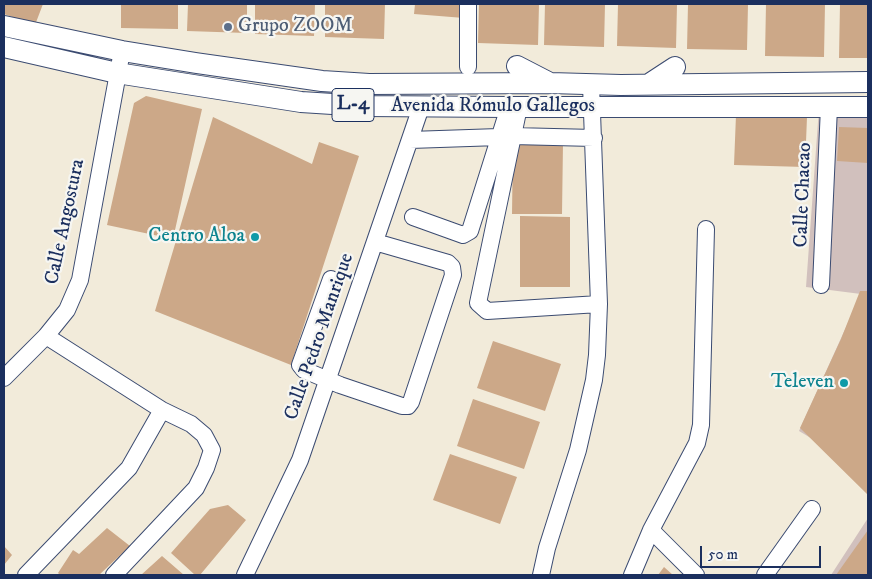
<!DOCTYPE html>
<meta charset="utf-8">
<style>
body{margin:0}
#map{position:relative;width:872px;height:579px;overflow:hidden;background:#f2ebda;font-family:"IM FELL DW Pica",serif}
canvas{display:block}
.frame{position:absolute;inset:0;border:5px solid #1b2f5e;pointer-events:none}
.scale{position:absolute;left:700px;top:546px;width:121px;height:22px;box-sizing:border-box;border:2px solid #1b2f5e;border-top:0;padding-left:6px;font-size:15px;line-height:18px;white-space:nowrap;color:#1b2f5e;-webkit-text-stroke:4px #f6f6f2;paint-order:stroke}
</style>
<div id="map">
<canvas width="872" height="579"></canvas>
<div class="frame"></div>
<div class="scale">50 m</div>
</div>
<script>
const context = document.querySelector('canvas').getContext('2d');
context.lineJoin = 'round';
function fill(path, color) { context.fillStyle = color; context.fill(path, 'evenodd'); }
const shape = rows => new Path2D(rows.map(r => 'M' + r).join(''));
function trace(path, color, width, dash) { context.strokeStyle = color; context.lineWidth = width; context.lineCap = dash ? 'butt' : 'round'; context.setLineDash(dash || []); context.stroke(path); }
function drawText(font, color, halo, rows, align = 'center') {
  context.font = font + ' "IM FELL DW Pica",serif'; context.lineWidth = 4.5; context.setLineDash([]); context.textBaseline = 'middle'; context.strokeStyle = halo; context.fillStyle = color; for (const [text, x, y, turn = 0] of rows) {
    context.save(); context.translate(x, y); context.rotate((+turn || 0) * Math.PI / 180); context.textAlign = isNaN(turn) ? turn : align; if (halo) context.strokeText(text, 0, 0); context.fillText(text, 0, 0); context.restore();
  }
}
fill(shape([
 [819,108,868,112,868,472,799,431,861,294,806,287],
 [868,518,868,575,831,575]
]), '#d1c0bd');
fill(shape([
 [4,4,43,4,35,25,4,14],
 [121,4,178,4,178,29,121,28],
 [188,4,247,4,247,33,187,31],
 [255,4,315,4,314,36,255,34],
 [325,4,385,4,384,39,325,37],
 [415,4,464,4,464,18,414,14],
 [479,4,539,4,538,45,478,43],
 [545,4,605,4,604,47,544,45],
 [618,4,677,4,676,48,617,46],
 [688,4,748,4,747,50,687,49],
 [766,4,825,4,824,57,765,56],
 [840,4,868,4,868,58,839,58],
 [146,96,202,109,173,239,107,225,134,103],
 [736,115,807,117,805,167,734,165],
 [213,117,312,164,319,142,359,156,291,365,155,311],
 [839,127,868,128,868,163,837,161],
 [513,143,563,143,562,214,512,214],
 [520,216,570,217,570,287,520,287],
 [860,291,868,291,868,495,800,428,841,339],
 [493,341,561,364,545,411,477,388],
 [473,399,540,422,524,469,457,446],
 [450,454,517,477,500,524,433,500],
 [228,505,246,520,200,575,195,575,171,553,210,509],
 [107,528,130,546,99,575,60,575,58,573,73,550,79,554],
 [868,530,868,575,836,575],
 [4,546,12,555,4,565],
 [162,556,184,575,141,575],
 [664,567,673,575,658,575]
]), '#cca888');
const minor = shape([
 [468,67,468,4],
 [519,107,478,303,487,311,599,304],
 [513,136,594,138],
 [410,140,499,137],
 [413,217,463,235,470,231,509,107],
 [331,279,300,365,304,370,340,385,402,406,408,406,411,402,453,275,452,267,448,263,375,242],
 [821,285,829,107],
 [46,336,162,410,191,424,204,435,212,450,206,468,196,488,114,575],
 [4,378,46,336,67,310,80,280,122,51],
 [651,530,696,575],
 [26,575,129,468,162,410],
 [245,575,300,460,421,107],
 [541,575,547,548,578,450,594,380,597,355,599,304,591,85],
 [632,575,651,530,697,443,701,425,706,229],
 [765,575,812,509]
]);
const major = shape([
 [4,26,122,51,196,63,322,81,369,84,550,83,621,85,868,82],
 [4,47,117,73,301,102,364,106,509,107,868,107],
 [517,66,548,82],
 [649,84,675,67]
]);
trace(minor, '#3b4b71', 18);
trace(major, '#3b4b71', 22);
trace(minor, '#fff', 16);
trace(major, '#fff', 20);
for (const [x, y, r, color] of [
 [228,27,5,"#5c6f8a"],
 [255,237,5,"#0f9aa8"],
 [844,383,5,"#0f9aa8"]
]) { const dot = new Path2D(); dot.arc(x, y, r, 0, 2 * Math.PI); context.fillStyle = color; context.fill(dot); trace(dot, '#f6f6f2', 2); }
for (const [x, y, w] of [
 [353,105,42]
]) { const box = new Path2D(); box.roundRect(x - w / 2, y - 16.5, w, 33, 4); context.fillStyle = '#f6f6f2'; context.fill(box); trace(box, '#1b2f5e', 1); }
drawText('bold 19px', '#1b2f5e', null, [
 ["L-4",353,105]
]);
drawText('20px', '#4e5e75', '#f6f6f2', [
 ["Grupo ZOOM",238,27]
], 'left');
drawText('20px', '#1b2f5e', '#f6f6f2', [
 ["Avenida Rómulo Gallegos",493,107],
 ["Calle Chacao",804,195,-88],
 ["Calle Angostura",66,222,-78],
 ["Calle Pedro Manrique",320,337,-71]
]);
drawText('20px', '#0d838f', '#f6f6f2', [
 ["Centro Aloa",245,237],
 ["Televen",834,383]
], 'right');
</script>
